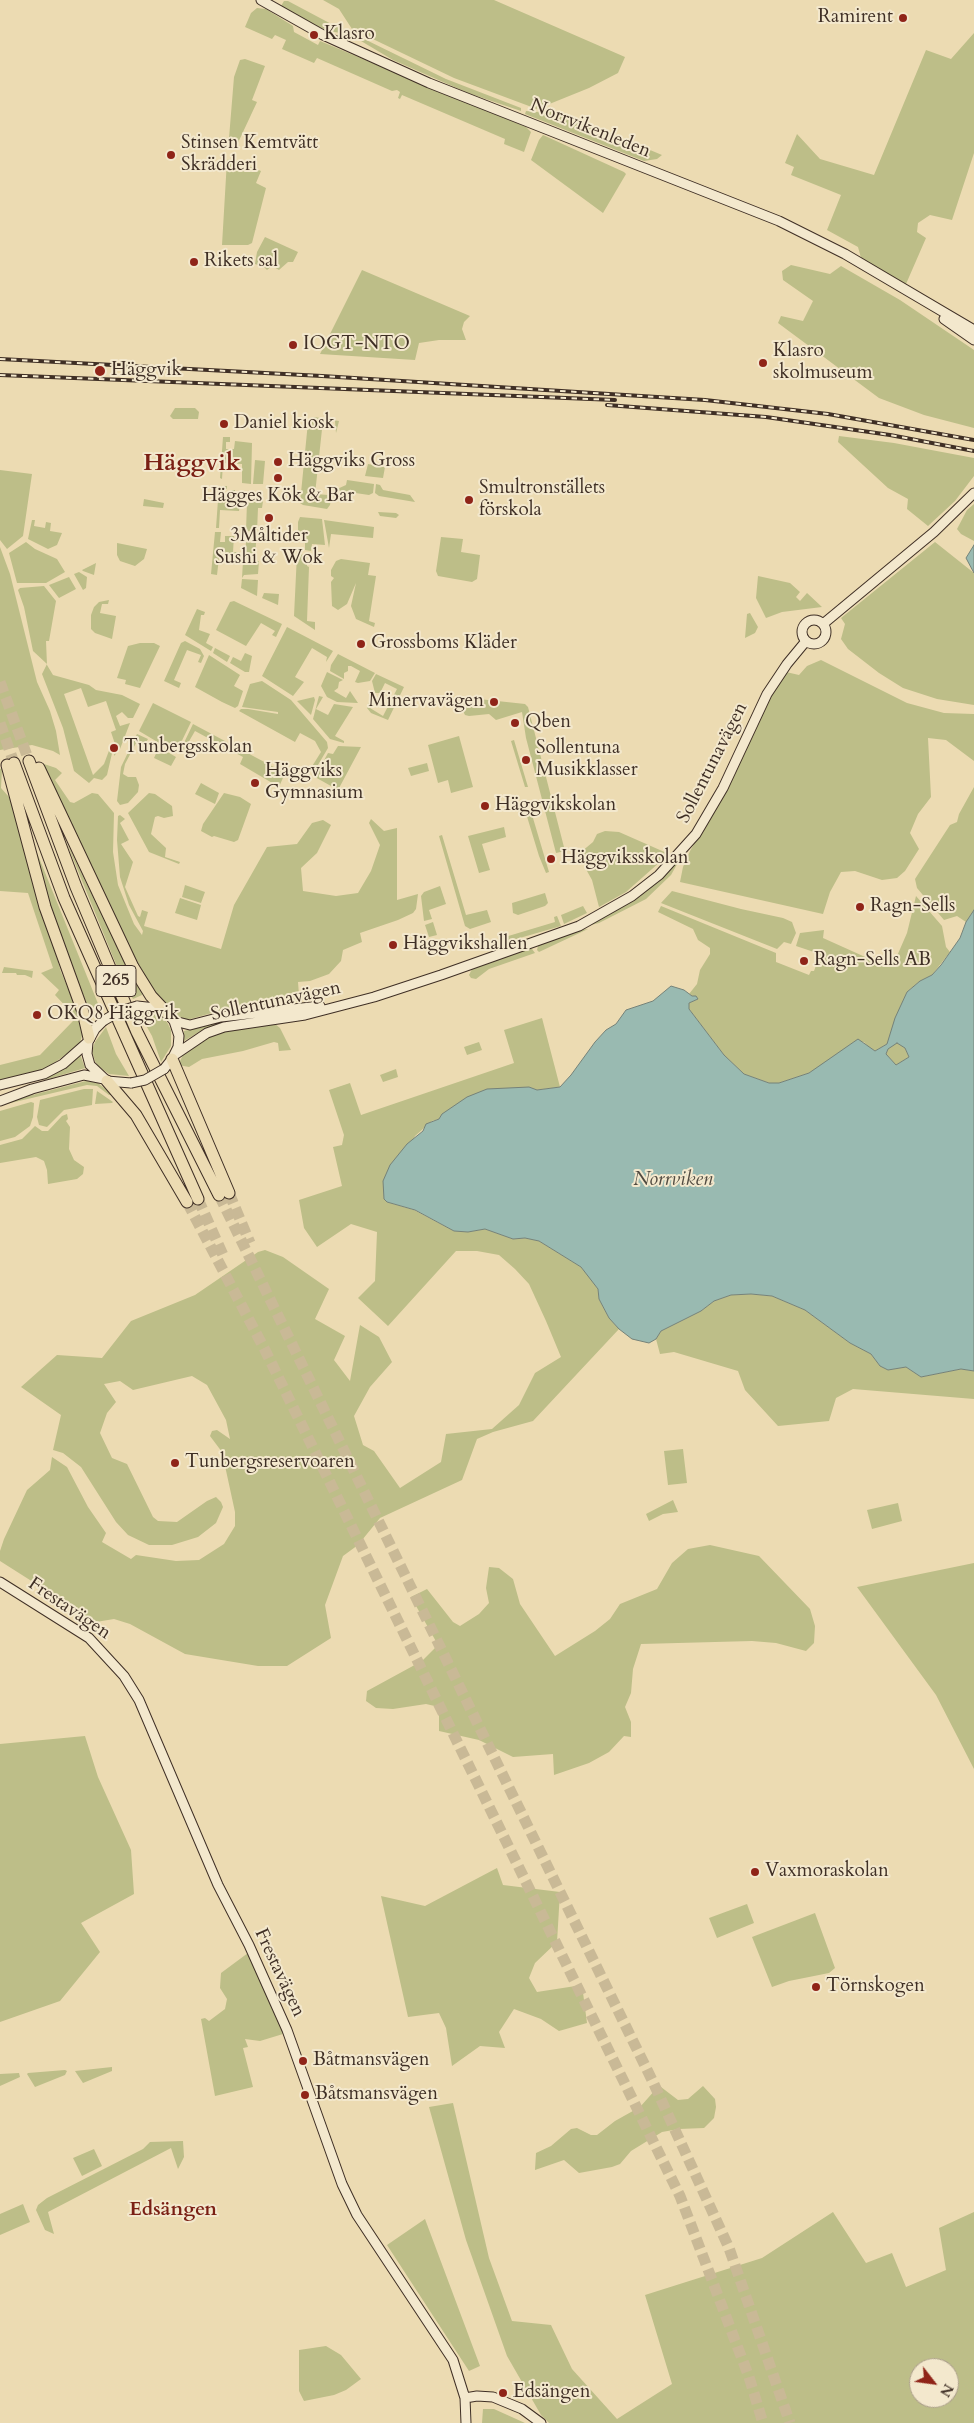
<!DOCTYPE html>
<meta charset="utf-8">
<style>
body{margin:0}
#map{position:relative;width:974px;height:2423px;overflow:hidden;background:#ecdbb2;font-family:Cardo,serif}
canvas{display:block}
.north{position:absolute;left:909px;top:2358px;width:50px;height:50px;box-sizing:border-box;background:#f3e8cd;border:1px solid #ab9e8a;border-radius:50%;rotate:120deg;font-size:14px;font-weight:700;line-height:20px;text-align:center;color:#3f2f25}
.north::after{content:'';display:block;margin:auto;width:18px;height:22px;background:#8f2418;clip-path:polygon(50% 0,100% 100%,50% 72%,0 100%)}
</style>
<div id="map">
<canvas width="974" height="2423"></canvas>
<div class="north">N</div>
</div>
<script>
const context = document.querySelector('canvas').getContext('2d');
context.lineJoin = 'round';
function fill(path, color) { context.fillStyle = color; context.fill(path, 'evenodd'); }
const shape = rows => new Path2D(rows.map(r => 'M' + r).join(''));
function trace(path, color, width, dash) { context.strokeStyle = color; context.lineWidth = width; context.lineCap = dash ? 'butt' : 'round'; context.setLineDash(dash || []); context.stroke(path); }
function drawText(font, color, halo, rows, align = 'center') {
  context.font = font + ' Cardo,serif'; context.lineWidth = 4; context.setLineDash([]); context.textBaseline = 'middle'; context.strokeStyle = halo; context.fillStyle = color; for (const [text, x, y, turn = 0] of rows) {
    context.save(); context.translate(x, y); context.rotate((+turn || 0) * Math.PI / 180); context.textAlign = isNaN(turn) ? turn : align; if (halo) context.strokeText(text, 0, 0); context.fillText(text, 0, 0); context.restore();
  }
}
fill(shape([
 [323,0,494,0,625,57,618,73,589,88,537,109,454,78,352,29,339,9],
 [284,1,288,1,352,35,329,31,314,25,281,6],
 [257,8,266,9,293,26,294,32,318,45,320,41,526,127,531,132,524,152,504,144,505,139,402,95,400,99,398,98,400,92,397,90,392,91,317,58,314,63,282,49,286,40,275,35,272,39,245,27,251,13],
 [974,33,974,153,952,220,930,215,918,223,917,232,926,238,906,284,861,258,858,247,827,230,841,195,791,175,794,167,785,163,797,134,820,159,874,175,926,50,951,59],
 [360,37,446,79,521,108,521,111,468,93,393,60,356,38],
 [245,59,265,66,252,100,257,102,236,147,229,143,229,138,234,77,240,60],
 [546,109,552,109,662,155,657,159,644,161,525,114,526,111,537,112],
 [543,135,624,172,626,174,603,213,531,160,539,140],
 [231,159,261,171,256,183,266,188,252,243,248,245,222,245,227,160],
 [265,237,298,252,293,262,288,262,279,270,272,266,267,270,264,267,265,264,261,266,255,264,257,252],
 [791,265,830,274,841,266,900,300,974,350,974,428,924,415,879,398,778,323,781,316,803,321,813,301,783,280,782,271],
 [362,270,470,316,464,322,462,329,466,340,439,340,419,343,415,360,320,354],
 [175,408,195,408,199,412,198,419,173,419,170,416],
 [314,417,339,421,336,433,335,421,323,420,315,494,328,495,329,492,332,493,330,505,327,509,303,505,300,503,308,422,310,418],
 [839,436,894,443,974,458,974,476,955,501,928,526,907,509,908,499,888,488,838,442],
 [223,437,230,437,230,442,226,442,226,449,234,449,235,441,252,443,251,484,242,483,242,464,223,463,222,479,220,478],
 [255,460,265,461,263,484,253,484],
 [368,464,385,467,383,478,365,476],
 [0,470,32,474,23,536,7,549,0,540],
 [347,480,374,484,373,493,369,495,335,490,346,485],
 [376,484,380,485,383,490,410,495,415,502,379,496,375,493],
 [219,486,227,486,227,489,224,489,224,495,229,495,230,490,235,490,235,502,240,503,239,511,220,510,219,528,216,528],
 [257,498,263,501,262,508,258,508,257,532,246,531,247,502,255,502],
 [144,499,164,503,163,508,143,506],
 [974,504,974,541,961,534,957,529,967,510],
 [378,512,396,513,399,515,396,518,380,516],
 [300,517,322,519,325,545,312,544,311,551,305,550,305,541,298,540,298,522],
 [32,520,35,520,34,526,45,528,46,522,51,523,50,531,62,533,57,545,48,549,28,539],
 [324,520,374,527,373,538,331,534,329,548],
 [215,532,221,532,220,542,225,542,225,536,234,536,233,552,240,552,240,560,219,558,217,575,211,574],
 [441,537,463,539,461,552,480,555,477,579,472,582,438,576,436,571],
 [26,542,35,549,57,559,65,572,46,583,17,583,9,553],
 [246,542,256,543,255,559,245,559],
 [935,542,974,573,974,705,937,699,903,688,879,673,848,649,841,639,845,624,841,618],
 [117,543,147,549,144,559,135,566,120,561,117,555],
 [0,547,10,574,37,682,50,711,56,731,60,755,53,751,32,745,0,750],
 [297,554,307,555,307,566,309,567,307,621,315,622,315,630,294,616],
 [341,559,370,563,368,575,376,576,369,621,375,623,374,627,356,619,351,606,356,583,347,604,338,610,332,606,331,582,334,578,331,576,331,570,336,561],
 [243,561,259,561,258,574,244,575,242,578],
 [96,563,94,575,83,571,82,570],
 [79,572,87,577,86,588,83,590,74,574],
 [758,576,790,583,800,592,796,597,800,601,807,593,822,607,782,612,766,618,756,598],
 [69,577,76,589,59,598,49,585],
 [242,579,258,580,257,596,241,588],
 [44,586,56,601,49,641,46,641,47,665,53,675,89,685,96,690,122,695,140,704,133,718,128,718,122,712,116,716,120,726,130,723,120,749,114,756,115,744,111,732,116,730,106,701,88,707,81,688,64,694,93,775,104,764,110,748,113,749,107,775,102,780,94,778,89,783,74,771,63,728,42,674,47,664,33,651,24,607,18,590,20,588],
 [264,593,279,594,278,605,262,598],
 [109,600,108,604,102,604,100,613,116,616,112,639,95,633,91,629,91,615,94,607,99,602],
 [234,601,282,624,276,637,272,635,275,631,261,623,246,646,216,630,230,602],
 [197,609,205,612,204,615,201,615,199,630,210,634,206,643,213,647,211,651,185,635],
 [750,613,758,627,755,633,745,638,747,614],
 [287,627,333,651,326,662,327,657,312,648,295,677,304,682,293,696,262,676],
 [185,641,200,649,204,656,201,663,198,662,201,655,187,650,174,680,181,683,179,688,164,681,181,643],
 [140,643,154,643,160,646,140,688,125,684,126,680,117,678,128,646],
 [215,648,230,656,227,662,213,653],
 [245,653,252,656,249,672,245,672,230,663,233,657,241,661],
 [338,654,375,673,370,681,358,683,355,682,360,671,351,666,348,666,348,671,344,673,344,679,330,671,331,665],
 [209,655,240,675,234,686,243,691,238,706,235,708,222,702,195,687],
 [821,660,907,703,944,713,974,714,974,761,946,740,928,738,931,797,918,814,910,833,919,849,905,871,897,878,882,880,855,871,841,872,830,892,823,914,680,882,683,867,690,851,727,788,769,698,786,672,799,675,807,666],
 [327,672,343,680,339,682,338,688,334,691,346,698,350,691,358,703,337,702,327,697,321,686],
 [376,674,404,687,388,720,371,713,367,708,369,702,374,702,370,708,383,716,397,689,385,683,380,693,375,693,372,681],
 [262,681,291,700,327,742,328,748,315,770,311,768,321,752,315,741,300,733,295,742,239,711,241,709,248,709,278,714,278,712,242,707,250,684],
 [319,696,323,697,316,709,328,715,334,704,353,707,335,736,344,741,344,743,330,739,313,719],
 [314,697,315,700,311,715,297,701],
 [460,697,525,704,528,707,565,851,556,853,526,738,522,712,496,720,489,714,469,716,465,715,460,705],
 [153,703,191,722,176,753,139,731],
 [193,724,285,773,279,787,240,764,243,757,195,731,184,750,181,749],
 [137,734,148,739,144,746,136,743,125,764,123,774,128,777,136,777,139,785,138,792,128,803,120,805,117,801,121,767],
 [459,736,473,787,451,793,448,780,438,783,428,745],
 [514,740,528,787,525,787,511,741],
 [338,746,361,747,338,790,315,777,328,753,333,754],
 [159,747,176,757,171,766,154,758],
 [41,763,56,768,62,773,55,780,70,802,74,803,92,793,98,794,114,813,113,852,118,885,134,924,142,935,143,931,129,905,120,877,117,840,118,816,120,815,125,819,120,823,129,840,121,844,133,862,125,887,138,916,140,917,142,910,148,912,144,926,221,949,234,905,267,847,297,844,312,823,323,820,331,825,317,853,301,868,303,891,336,896,358,893,371,871,380,845,369,823,371,819,384,831,397,828,397,900,418,894,416,909,413,913,398,920,360,933,362,942,343,950,341,961,329,974,310,981,298,982,299,995,297,995,297,1002,226,1009,187,1020,176,1015,159,1000,144,979],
 [427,763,429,771,411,776,408,768],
 [2,768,1,788,9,797,17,818,61,972,84,1026,80,1044,50,1066,29,1075,0,1080,0,1065,40,1055,73,1021,71,1012,55,995,59,990,41,973,53,968,28,893,0,891,0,769],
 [201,783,219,793,215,804,195,794],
 [974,787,974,910,966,922,957,916,944,920,917,888,915,879,950,825,957,822,959,814],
 [149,793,155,794,172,806,173,816,164,818,158,816,155,817,151,834,166,848,165,857,180,862,179,864,149,852,128,813],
 [224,793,240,797,251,804,238,840,234,842,214,836,212,837,201,831,203,824],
 [530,808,549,872,546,873,539,856,525,810],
 [504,827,506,837,482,844,490,870,479,873,468,836],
 [27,828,101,1011,97,1014,91,1014,71,964,43,885],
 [605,831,619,832,669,854,626,892,599,907,592,880,587,871,581,852,593,842,597,834],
 [442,835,466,915,487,910,491,922,470,929,465,926,439,836],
 [65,839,118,949,143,992,142,995,133,999,122,979],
 [680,859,671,875,646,899,599,923,591,925,638,897],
 [185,885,205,892,201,903,182,897],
 [440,886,446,904,429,910,432,919,424,921,421,896,424,892],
 [672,891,741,909,783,918,792,922,796,933,791,944,784,942,777,949,661,903],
 [545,893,548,903,545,906,518,915,513,913,512,903],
 [916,896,942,926,946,947,950,952,932,975,920,981,907,992,887,1044,875,1051,868,1047,864,1042,854,1042,831,1060,809,1073,779,1083,769,1083,744,1074,724,1055,689,1009,689,1003,698,999,689,994,697,984,700,970,710,954,710,948,698,940,693,929,658,912,661,906,776,953,776,962,809,975,811,971,814,971,818,960,816,959,817,953,796,946,800,933,824,930,823,938,883,965,897,956,907,933],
 [180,898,201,905,197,920,175,913],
 [583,906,587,913,564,924,561,915],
 [557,916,561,926,506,942,505,937,555,922,554,917],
 [433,922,437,935,429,937,425,925],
 [588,929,539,952,537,950,538,946,580,930],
 [529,949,532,949,535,953,489,969,476,979,471,978,469,975,472,969],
 [4,967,33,971,32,978,25,975,17,975,16,973,2,973],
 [139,1013,150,1013,161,1017,167,1022,171,1030,171,1046,161,1062,152,1036],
 [542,1018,560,1087,537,1090,519,1088,450,1109,439,1119,432,1121,415,1136,387,1202,414,1210,454,1231,468,1232,485,1229,513,1239,525,1238,539,1241,581,1267,592,1279,598,1289,599,1299,609,1318,619,1329,533,1421,493,1432,477,1439,462,1480,380,1518,358,1545,343,1556,325,1605,331,1638,287,1666,258,1666,185,1654,130,1624,114,1619,96,1622,0,1561,0,1551,4,1539,27,1490,50,1470,52,1457,67,1467,88,1507,106,1533,102,1542,131,1559,136,1555,176,1561,199,1560,224,1544,235,1526,235,1512,222,1452,210,1436,212,1431,217,1430,230,1439,226,1420,207,1385,192,1376,133,1390,120,1381,104,1384,116,1402,107,1413,100,1433,112,1458,127,1464,153,1517,158,1521,177,1522,207,1501,216,1497,221,1502,223,1507,216,1523,198,1537,172,1545,149,1545,128,1535,116,1522,81,1467,63,1453,53,1450,61,1415,21,1387,57,1355,102,1358,131,1321,195,1295,258,1252,265,1250,283,1257,329,1289,315,1319,345,1336,334,1360,350,1381,360,1325,379,1337,392,1362,370,1387,354,1416,363,1445,374,1451,400,1488,441,1462,446,1434,492,1429,519,1405,535,1373,561,1357,546,1321,529,1284,515,1269,499,1255,477,1251,456,1251,388,1326,358,1298,375,1281,377,1232,351,1224,317,1247,304,1228,299,1200,342,1186,333,1147,342,1145,344,1135,329,1090,350,1083,361,1115,514,1063,504,1030],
 [224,1021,204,1029,184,1041,184,1031],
 [275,1024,280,1028,291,1050,279,1051,278,1043,274,1042,243,1051,202,1059,189,1067,178,1065,183,1055,215,1033,239,1027],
 [106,1027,116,1054,129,1076,109,1074,98,1066,95,1061,92,1051,95,1042],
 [479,1042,482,1050,467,1055,464,1047],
 [897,1042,905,1048,909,1057,896,1065,886,1054,888,1049],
 [80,1054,85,1068,45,1080,44,1078,62,1069],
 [396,1069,398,1077,383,1082,380,1075],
 [86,1081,98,1083,113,1095,109,1095,97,1086,87,1085,2,1105,13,1100],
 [84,1089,93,1089,92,1105,64,1110,47,1127,39,1125,37,1117,40,1100],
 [97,1091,113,1102,112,1103,95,1104],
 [31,1102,34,1103,33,1117,30,1126,15,1137,0,1141,0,1111],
 [67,1114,68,1119,66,1121,70,1127,69,1149,74,1160,84,1167,83,1174,77,1179,48,1184,47,1170,44,1161,36,1157,0,1163,0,1145,22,1139,35,1126,42,1131,48,1131,62,1116],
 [751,1294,772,1296,805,1310,850,1343,871,1354,880,1366,888,1370,906,1367,921,1377,961,1369,974,1371,974,1399,853,1389,836,1398,829,1421,778,1426,745,1390,738,1371,674,1352,660,1354,656,1339,661,1331,701,1311,714,1301,731,1295],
 [683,1449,687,1483,668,1485,664,1451],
 [673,1500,678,1512,663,1514,649,1521,646,1514],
 [898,1503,902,1521,872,1529,867,1510],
 [710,1545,759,1556,810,1609,815,1626,814,1643,806,1651,776,1643,752,1641,641,1644,633,1669,631,1693,625,1707,631,1722,631,1737,624,1736,609,1752,589,1763,554,1775,553,1754,513,1757,479,1740,439,1731,439,1707,426,1704,393,1709,376,1708,366,1701,367,1691,422,1661,438,1645,411,1597,427,1589,453,1622,460,1626,479,1614,489,1603,486,1588,489,1567,499,1568,513,1579,520,1604,555,1656,595,1631,610,1619,620,1604,657,1589,672,1563,688,1549],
 [974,1563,974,1769,936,1695,857,1587],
 [85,1736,98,1777,131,1850,134,1894,81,1923,100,1952,60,2001,0,2022,0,1744],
 [497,1868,503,1885,560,1892,557,1942,535,1963,529,1978,537,1992,582,1985,587,2023,559,2031,541,2019,514,2009,499,2032,505,2048,480,2046,452,2066,446,2028,439,2013,408,2017,381,1896,425,1906],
 [747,1904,754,1923,717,1938,709,1918],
 [815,1913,835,1968,829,1973,789,1981,772,1987,752,1937],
 [248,1953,272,2002,283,2034,260,2041,245,2039,248,2047,243,2048,253,2087,215,2096,201,2019,205,2018,209,2021,225,2009,227,1999,220,1988,221,1973],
 [112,2067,112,2071,83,2083,75,2071],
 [65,2070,67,2071,65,2075,35,2087,27,2074,28,2073],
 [19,2073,20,2077,0,2086,0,2074],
 [703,2086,715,2099,716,2107,714,2118,704,2128,679,2129,662,2132,631,2151,620,2164,612,2167,579,2173,564,2160,535,2170,536,2153,551,2146,571,2129,577,2128,591,2135,597,2135,615,2121,640,2107,656,2089,661,2087,678,2100,688,2099],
 [453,2103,489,2258,512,2321,551,2325,572,2369,617,2419,672,2384,645,2295,762,2258,833,2212,866,2263,892,2253,906,2287,946,2270,939,2228,974,2212,974,2423,549,2423,541,2415,507,2356,466,2240,429,2107],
 [919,2368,949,2368,949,2398,919,2398],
 [183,2141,184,2157,178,2169,171,2148,48,2212,54,2234,45,2230,36,2210,38,2205,47,2198,143,2149,150,2142],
 [94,2149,102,2166,82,2176,73,2158],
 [23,2204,30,2222,0,2235,0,2214],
 [425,2219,480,2366,469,2371,387,2245],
 [326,2346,341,2355,361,2379,346,2390,334,2395,304,2401,299,2391,299,2350],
 [483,2409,494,2409,525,2423,482,2423]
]), '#bdbe88');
const water = shape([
 [974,545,974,573,966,558,974,545],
 [974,910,974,1371,961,1369,921,1377,906,1367,888,1370,880,1366,871,1354,850,1343,805,1310,772,1296,751,1294,731,1295,714,1301,701,1311,661,1331,656,1339,649,1343,632,1339,619,1329,609,1318,599,1299,598,1289,581,1267,539,1241,525,1238,513,1239,485,1229,468,1232,454,1231,415,1210,387,1202,384,1199,383,1181,390,1165,407,1144,423,1131,426,1124,439,1119,442,1114,467,1097,487,1089,529,1087,537,1090,560,1087,571,1075,595,1042,606,1030,616,1024,626,1010,653,1001,671,986,684,990,692,996,696,996,698,999,689,1003,689,1009,724,1055,744,1074,769,1083,779,1083,809,1073,858,1039,875,1051,887,1044,895,1018,907,992,920,981,932,975,941,965,960,938,966,922,974,910],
 [897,1043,905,1048,909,1057,896,1065,886,1054,888,1049,897,1043]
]);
fill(water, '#99bab1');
trace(water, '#758279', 1);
trace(shape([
 [0,682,29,761],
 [0,723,14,763],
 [229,1193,250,1243],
 [219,1195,653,2082,729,2248,790,2423],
 [198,1199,223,1255],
 [187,1202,265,1350,680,2196,749,2377,763,2423]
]), '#c9b996', 11, [11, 5.5]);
const secondary = shape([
 [261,0,323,35,429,83,779,221,845,254,974,330],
 [944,319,974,340],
 '802 632a12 12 0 1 1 24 0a12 12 0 1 1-24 0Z',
 [823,624,934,532,974,493],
 [137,1006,156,1008,167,1013,174,1021,179,1036,178,1047,172,1059,164,1069],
 [103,1021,95,1029,88,1042,87,1054,90,1065,107,1081,131,1083],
 [174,1021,190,1025,221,1017,320,1006],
 [176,1054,207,1033,224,1027,305,1015,374,997,441,975,579,926,632,896,659,875,696,834,723,788,767,694,787,664,806,641],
 [0,1085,44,1074,63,1064,88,1042],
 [0,1101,32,1089,84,1075,104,1079],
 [0,1582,89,1638,124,1676,139,1700,218,1885,249,1945,287,2030,342,2184,357,2215,453,2360,465,2398,466,2423],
 [465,2398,477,2396,493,2397,522,2409,541,2423]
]);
const highway = shape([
 [29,761,76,887,137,1032,219,1195],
 [14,763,64,898,198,1199],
 [7,765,45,907,83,1012,89,1038],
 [39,768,133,967,151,996,167,1013],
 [172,1059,229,1193],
 [107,1081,136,1115,187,1202]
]);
trace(secondary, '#3f2f25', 11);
trace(highway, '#3f2f25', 13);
trace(secondary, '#f3e8cd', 9);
trace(highway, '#ecdbb2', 11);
const rail = shape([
 [0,359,322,376,705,400,828,414,974,440],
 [0,375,615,400],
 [607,405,766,417,890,435,974,451]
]);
trace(rail, '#3f2f25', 4);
trace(rail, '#f3e8cd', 2, [5.5]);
const secondaryBridge = shape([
 [103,1021,120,1011,137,1006],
 [131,1083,145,1080,164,1069]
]);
trace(secondaryBridge, '#3f2f25', 11, []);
trace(secondaryBridge, '#f3e8cd', 9);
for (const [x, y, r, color] of [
 [903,18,5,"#8f2418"],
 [314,35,5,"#8f2418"],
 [171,155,5,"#8f2418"],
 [194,262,5,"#8f2418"],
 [293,345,5,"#8f2418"],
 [763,363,5,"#8f2418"],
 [100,371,6,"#8f2418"],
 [224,424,5,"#8f2418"],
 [278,462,5,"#8f2418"],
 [278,478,5,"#8f2418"],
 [469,500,5,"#8f2418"],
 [269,518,5,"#8f2418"],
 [361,644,5,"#8f2418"],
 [494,702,5,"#8f2418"],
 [515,723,5,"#8f2418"],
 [114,748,5,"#8f2418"],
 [526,760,5,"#8f2418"],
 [255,783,5,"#8f2418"],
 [485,806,5,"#8f2418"],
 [551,859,5,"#8f2418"],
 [860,907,5,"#8f2418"],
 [393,945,5,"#8f2418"],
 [804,961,5,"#8f2418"],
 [37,1015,5,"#8f2418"],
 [175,1463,5,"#8f2418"],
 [755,1872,5,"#8f2418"],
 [816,1987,5,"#8f2418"],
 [303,2061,5,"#8f2418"],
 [305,2095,5,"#8f2418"],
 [503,2393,5,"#8f2418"]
]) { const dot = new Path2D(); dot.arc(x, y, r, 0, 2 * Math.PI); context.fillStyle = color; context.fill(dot); trace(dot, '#f3e8cd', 2); }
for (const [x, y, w] of [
 [116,981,40]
]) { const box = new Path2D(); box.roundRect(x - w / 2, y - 15.5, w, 31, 4); context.fillStyle = '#f3e8cd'; context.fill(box); trace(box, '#3f2f25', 1); }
drawText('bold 18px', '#3f2f25', null, [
 ["265",116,981]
]);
drawText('19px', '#3f2f25', '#f3e8cd', [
 ["Ramirent",893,18,"right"],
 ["Klasro",324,35],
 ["Stinsen Kemtvätt",181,144],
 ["Skrädderi",181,166],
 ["Rikets sal",204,262],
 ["IOGT-NTO",303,345],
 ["Klasro",773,352],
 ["skolmuseum",773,374],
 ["Häggvik",111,371],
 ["Daniel kiosk",234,424],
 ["Häggviks Gross",288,462],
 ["Smultronställets",479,489],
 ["förskola",479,511],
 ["Hägges Kök & Bar",278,497,"center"],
 ["3Måltider",269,537,"center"],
 ["Sushi & Wok",269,559,"center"],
 ["Grossboms Kläder",371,644],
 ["Minervavägen",484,702,"right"],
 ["Qben",525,723],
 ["Tunbergsskolan",124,748],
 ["Sollentuna",536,749],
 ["Musikklasser",536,771],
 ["Häggviks",265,772],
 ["Gymnasium",265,794],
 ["Häggvikskolan",495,806],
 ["Häggviksskolan",561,859],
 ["Ragn-Sells",870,907],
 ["Häggvikshallen",403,945],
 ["Ragn-Sells AB",814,961],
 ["OKQ8 Häggvik",47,1015],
 ["Tunbergsreservoaren",185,1463],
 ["Vaxmoraskolan",765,1872],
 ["Törnskogen",826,1987],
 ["Båtmansvägen",313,2061],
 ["Båtsmansvägen",315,2095],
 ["Edsängen",513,2393]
], 'left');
drawText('19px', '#3f2f25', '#f3e8cd', [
 ["Norrvikenleden",590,129,22],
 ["Sollentunavägen",713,763,-63],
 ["Sollentunavägen",276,1002,-12],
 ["Frestavägen",69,1609,34],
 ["Frestavägen",279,1973,65]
]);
drawText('italic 20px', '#514b41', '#f3e8cd', [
 ["Norrviken",673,1180]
]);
drawText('bold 20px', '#7a1f14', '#f3e8cd', [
 ["Edsängen",173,2210]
]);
drawText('bold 24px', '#7a1f14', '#f3e8cd', [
 ["Häggvik",192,464]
]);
</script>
